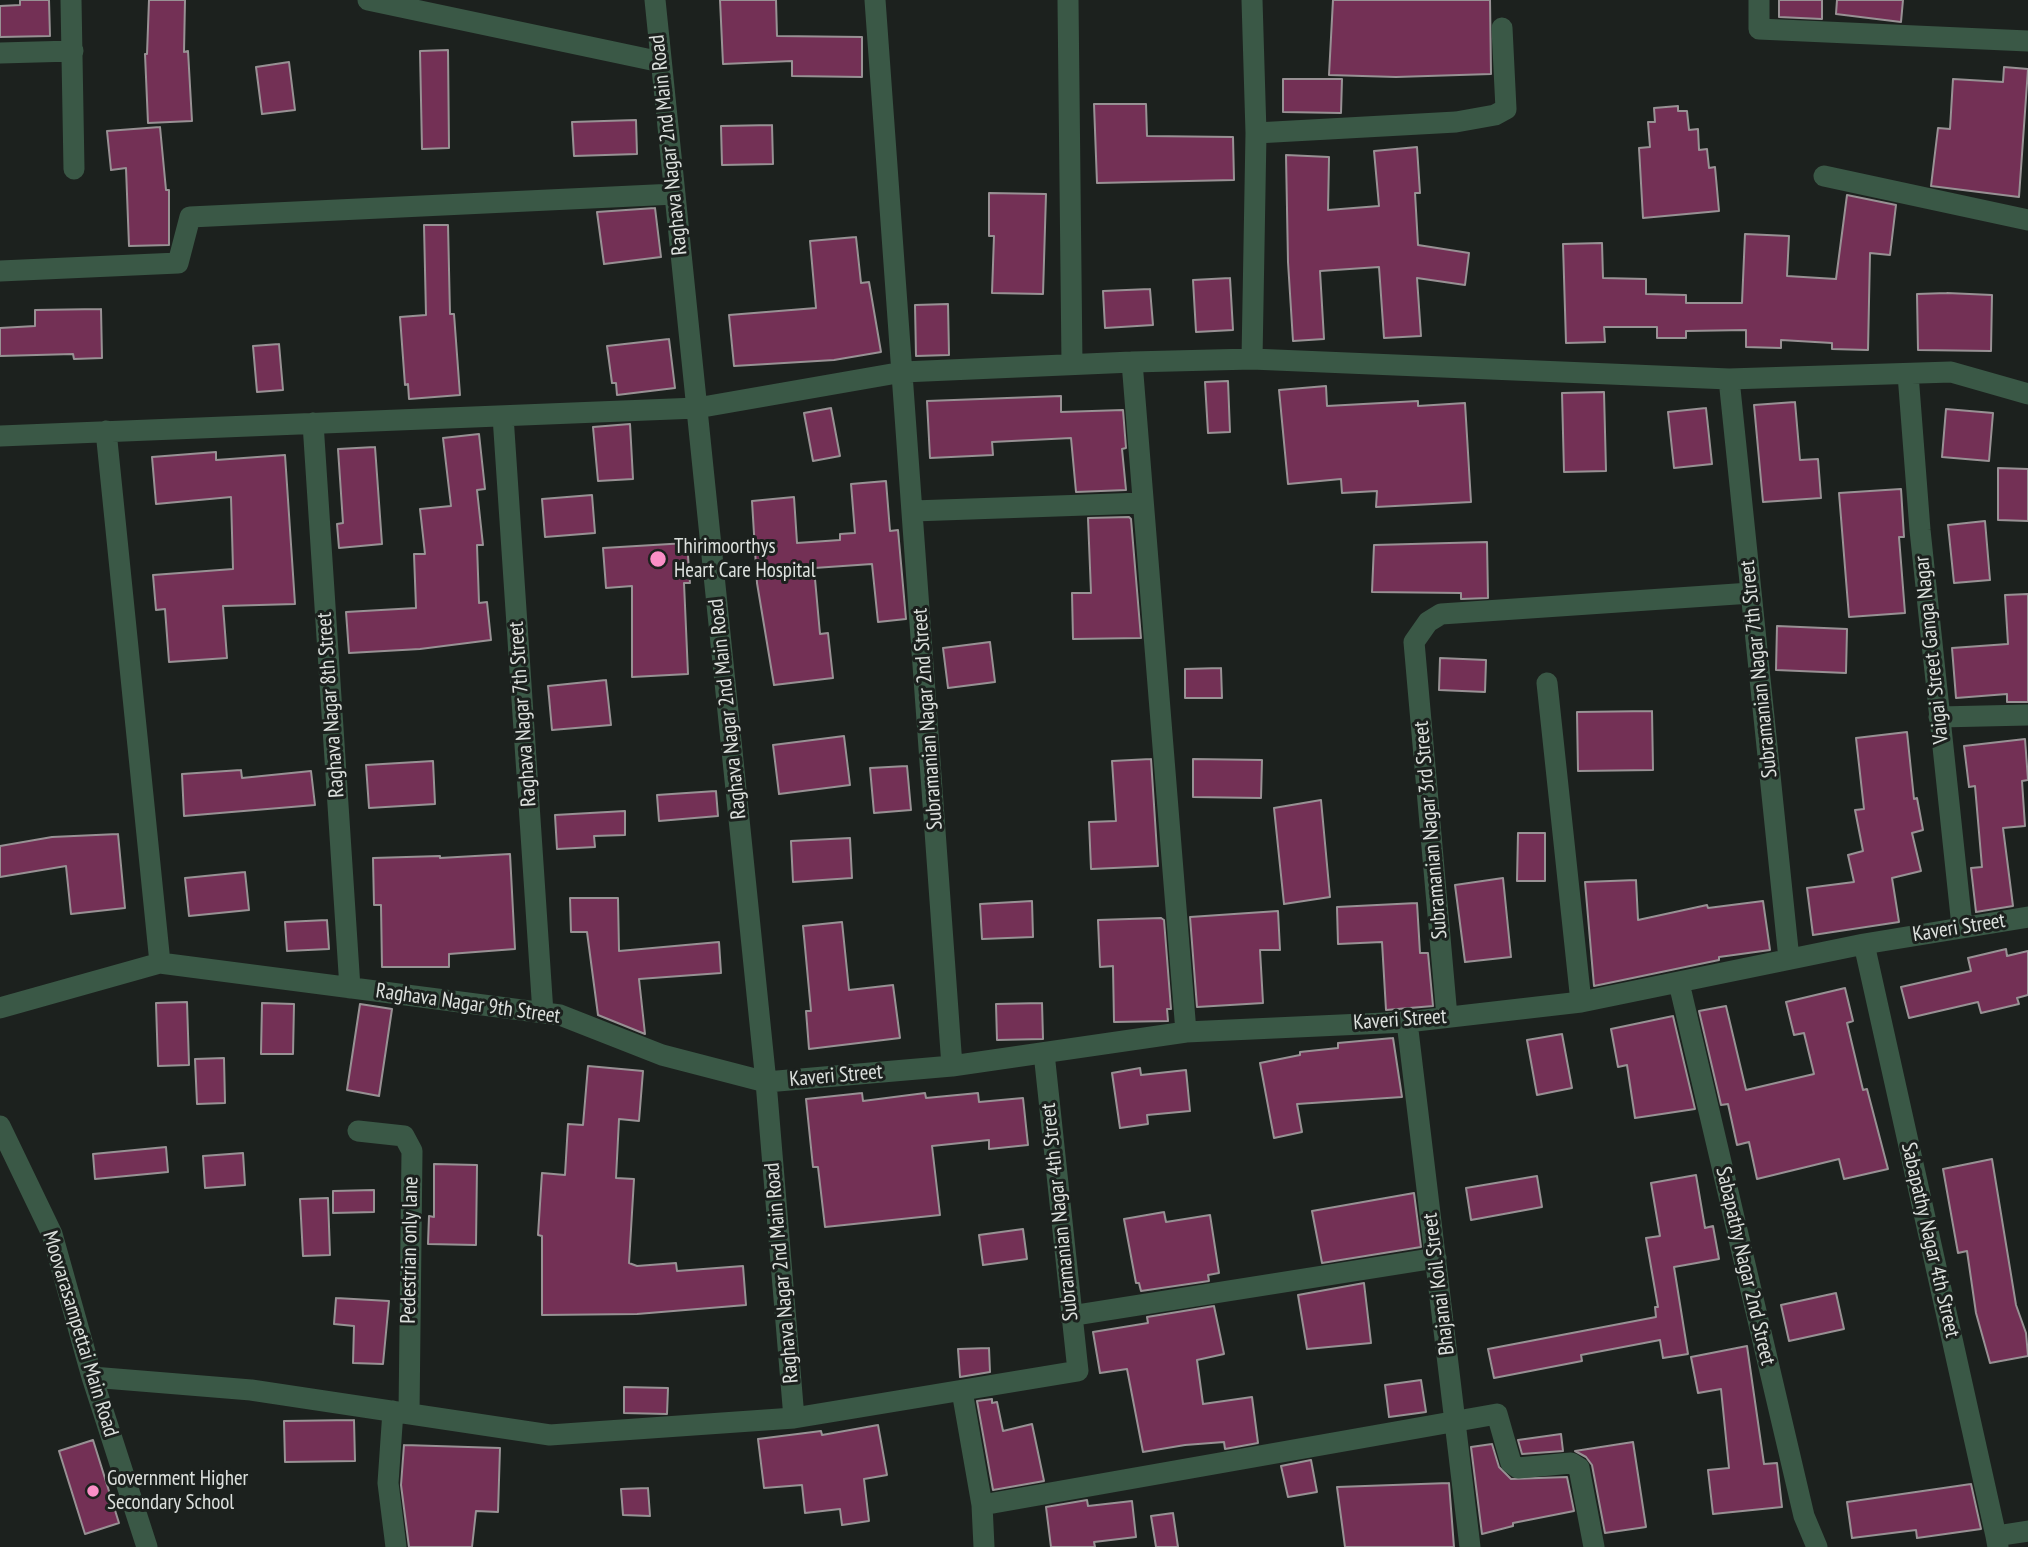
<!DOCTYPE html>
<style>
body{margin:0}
canvas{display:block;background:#1c211e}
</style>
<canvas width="2028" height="1547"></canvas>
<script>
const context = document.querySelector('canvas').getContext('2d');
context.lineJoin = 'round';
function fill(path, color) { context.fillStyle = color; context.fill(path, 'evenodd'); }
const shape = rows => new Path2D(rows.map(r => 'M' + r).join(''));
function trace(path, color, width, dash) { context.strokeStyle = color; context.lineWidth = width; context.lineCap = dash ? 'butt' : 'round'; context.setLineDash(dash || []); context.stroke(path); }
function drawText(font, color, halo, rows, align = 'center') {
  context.font = font + ' "PT Sans Narrow",sans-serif'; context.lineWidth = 6; context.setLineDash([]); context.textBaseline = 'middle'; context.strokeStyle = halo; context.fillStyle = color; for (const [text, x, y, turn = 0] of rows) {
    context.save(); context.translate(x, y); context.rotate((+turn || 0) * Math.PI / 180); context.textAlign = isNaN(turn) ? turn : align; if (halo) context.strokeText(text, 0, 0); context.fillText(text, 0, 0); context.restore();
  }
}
const building = shape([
 [20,0,49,0,50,36,0,37,0,6,20,5,20,0],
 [149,0,185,0,184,52,188,51,192,121,148,123,145,54,147,54,149,0],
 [720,0,776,0,777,36,862,37,862,77,792,76,792,61,723,64,720,0],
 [1333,0,1490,0,1491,74,1396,77,1329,75,1333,0],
 [1779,0,1822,0,1822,19,1779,17,1779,0],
 [1837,0,1903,0,1901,22,1836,14,1837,0],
 [448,50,449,148,422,149,420,51,448,50],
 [289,62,295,110,262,114,256,67,289,62],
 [2004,67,2028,69,2019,197,1931,186,1938,128,1950,129,1953,79,2003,82,2004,67],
 [1283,79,1342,79,1341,113,1283,112,1283,79],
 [1094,104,1146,104,1147,136,1233,137,1234,180,1097,183,1094,104],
 [1678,106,1678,111,1687,111,1689,130,1698,129,1699,150,1707,149,1709,168,1715,167,1719,211,1643,218,1639,148,1650,147,1648,122,1655,122,1654,108,1678,106],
 [636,120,637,154,574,156,572,122,636,120],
 [772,125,773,164,722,165,721,126,772,125],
 [160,127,166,190,169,190,169,245,129,246,126,168,111,170,107,131,160,127],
 [1417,147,1420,193,1415,193,1418,245,1469,253,1465,285,1417,278,1421,336,1384,338,1379,267,1320,271,1324,339,1293,341,1288,262,1286,155,1329,157,1328,210,1379,206,1374,151,1417,147],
 [989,193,1046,194,1043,294,992,293,994,236,989,236,989,193],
 [1847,195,1896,205,1890,255,1870,253,1868,350,1832,349,1832,343,1781,340,1781,348,1746,347,1746,330,1686,331,1686,338,1657,338,1657,327,1604,327,1605,342,1566,343,1563,244,1602,243,1603,278,1646,279,1646,294,1686,295,1686,303,1742,303,1745,234,1789,236,1787,276,1836,279,1847,195],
 [655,208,661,257,604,264,597,212,655,208],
 [424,225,448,225,450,314,454,314,460,395,409,399,408,384,405,385,400,317,426,315,424,225],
 [856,237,861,283,869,282,881,352,834,360,734,366,729,315,816,308,810,241,856,237],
 [1230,278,1233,330,1196,332,1193,280,1230,278],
 [1150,289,1153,325,1105,328,1103,291,1150,289],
 [1947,293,1992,295,1991,351,1918,350,1917,294,1947,293],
 [948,304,949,355,916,356,915,305,948,304],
 [101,309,102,358,74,359,73,354,0,356,0,328,35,326,35,310,101,309],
 [669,339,675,388,617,395,616,383,612,383,607,346,669,339],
 [279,344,283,390,257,392,253,346,279,344],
 [1228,381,1230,432,1208,433,1205,382,1228,381],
 [1326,386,1327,406,1418,401,1418,406,1465,403,1471,502,1376,507,1377,491,1342,493,1341,479,1288,484,1279,390,1326,386],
 [1604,392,1606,471,1564,472,1562,393,1604,392],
 [1061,396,1061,412,1123,410,1126,448,1122,449,1126,490,1076,492,1071,438,992,442,993,455,930,458,927,401,1061,396],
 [1795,402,1800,460,1818,459,1821,498,1763,502,1754,405,1795,402],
 [831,408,840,456,813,461,804,413,831,408],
 [1706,408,1712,464,1674,468,1668,412,1706,408],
 [1946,409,1993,413,1989,461,1942,457,1946,409],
 [630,424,633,479,598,481,593,427,630,424],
 [479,434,485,489,477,490,483,545,477,545,479,603,487,602,491,640,420,649,349,653,346,612,416,608,414,554,425,554,420,509,451,506,443,438,479,434],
 [375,447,382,544,339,548,337,524,343,523,338,449,375,447],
 [216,452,216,460,285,455,295,604,223,606,227,658,169,662,165,609,156,610,153,575,233,569,231,497,156,504,152,457,216,452],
 [1998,468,2028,469,2028,521,1998,520,1998,468],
 [886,481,890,531,898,530,906,619,878,622,872,564,814,568,820,634,828,633,833,678,774,685,757,583,752,501,794,497,797,543,840,540,840,534,855,533,851,484,886,481],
 [1901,489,1904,537,1899,537,1905,613,1849,617,1839,493,1901,489],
 [592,495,595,533,545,537,542,499,592,495],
 [1129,517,1131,519,1141,638,1073,639,1072,593,1091,593,1088,518,1129,517],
 [1985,521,1990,580,1954,583,1948,525,1985,521],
 [1487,542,1488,598,1461,599,1461,593,1372,592,1374,545,1487,542],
 [687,543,690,583,684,583,688,674,632,677,632,586,606,588,603,548,687,543],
 [2028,594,2028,702,2007,702,2007,694,1956,698,1952,648,2008,644,2005,595,2028,594],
 [1777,626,1847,629,1846,673,1776,670,1777,626],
 [990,642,995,682,948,688,943,648,990,642],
 [1440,658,1486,660,1485,692,1439,690,1440,658],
 [1221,668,1222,698,1185,698,1185,669,1221,668],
 [606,680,611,725,552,730,548,686,606,680],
 [1652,711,1653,770,1578,771,1577,712,1652,711],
 [1907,732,1914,799,1917,798,1923,830,1912,833,1921,871,1892,878,1899,922,1813,935,1807,888,1854,882,1848,855,1863,851,1855,810,1864,809,1856,738,1907,732],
 [844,736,850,785,779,794,773,745,844,736],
 [2025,739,2028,780,2022,781,2025,826,2003,828,2013,906,1976,912,1971,868,1982,867,1975,786,1969,787,1964,746,2025,739],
 [1151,759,1158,866,1091,869,1089,822,1116,821,1112,761,1151,759],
 [1193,759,1262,760,1261,798,1193,797,1193,759],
 [433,761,435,804,369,808,366,765,433,761],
 [907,766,911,810,874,813,870,768,907,766],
 [241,770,242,778,311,771,315,805,184,816,182,774,241,770],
 [716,791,718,816,659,821,657,795,716,791],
 [1321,800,1330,897,1284,904,1274,808,1321,800],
 [625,811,625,835,594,836,595,847,557,849,555,815,625,811],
 [1518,833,1545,833,1545,881,1517,881,1518,833],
 [118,834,125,908,71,914,66,866,0,877,0,846,52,837,118,834],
 [850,838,852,878,793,882,791,841,850,838],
 [510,854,515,949,449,954,449,967,382,967,381,905,374,905,373,858,440,856,440,858,510,854],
 [245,872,249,910,189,916,185,878,245,872],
 [1503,878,1511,957,1465,962,1455,885,1503,878],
 [1636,880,1638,920,1707,905,1708,908,1763,901,1770,950,1719,957,1719,960,1594,986,1585,882,1636,880],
 [570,898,618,898,619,951,719,942,721,973,639,979,645,1034,598,1015,587,932,571,932,570,898],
 [1032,901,1033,937,982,939,980,904,1032,901],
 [1417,903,1420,953,1428,953,1433,1006,1386,1010,1382,942,1338,944,1337,907,1417,903],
 [1278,911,1280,950,1260,950,1263,1003,1197,1007,1190,917,1278,911],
 [1161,918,1164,920,1171,1009,1167,1009,1168,1021,1114,1022,1113,966,1100,967,1098,920,1161,918],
 [327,920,329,949,287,951,285,922,327,920],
 [842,922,849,990,893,985,900,1038,809,1049,806,1011,811,1011,803,926,842,922],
 [2006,949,2007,956,2028,951,2028,995,2017,998,2019,1004,1981,1013,1978,1002,1909,1018,1901,987,1971,971,1968,958,2006,949],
 [1845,988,1853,1021,1847,1023,1863,1090,1867,1089,1888,1169,1844,1179,1839,1159,1757,1179,1749,1142,1737,1145,1728,1104,1721,1105,1699,1011,1726,1006,1746,1090,1814,1074,1804,1033,1794,1035,1786,1002,1845,988],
 [187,1002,189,1065,158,1066,156,1003,187,1002],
 [262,1003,294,1004,293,1054,261,1054,262,1003],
 [1042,1003,1043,1039,997,1040,996,1004,1042,1003],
 [360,1004,392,1009,379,1096,347,1090,360,1004],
 [1673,1016,1695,1109,1635,1118,1627,1065,1618,1067,1611,1029,1673,1016],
 [1562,1034,1572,1088,1537,1095,1527,1040,1562,1034],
 [1393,1038,1402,1097,1297,1104,1302,1132,1274,1138,1260,1063,1300,1055,1300,1052,1338,1048,1338,1043,1393,1038],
 [224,1058,225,1103,197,1104,195,1059,224,1058],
 [588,1066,643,1071,639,1121,619,1119,616,1178,634,1179,629,1263,637,1266,676,1263,677,1271,743,1266,746,1305,637,1314,542,1315,542,1236,538,1235,542,1173,565,1175,568,1124,583,1125,588,1066],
 [1140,1068,1141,1075,1186,1070,1190,1111,1147,1115,1148,1124,1120,1128,1112,1073,1140,1068],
 [862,1093,863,1101,925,1093,926,1098,978,1093,979,1102,1023,1098,1028,1145,989,1149,989,1140,932,1146,940,1215,825,1227,818,1167,813,1167,806,1099,862,1093],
 [166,1147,168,1172,95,1179,93,1154,166,1147],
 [243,1153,245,1185,205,1188,203,1156,243,1153],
 [1992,1159,2016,1305,2026,1333,2028,1356,1990,1363,1976,1313,1967,1251,1958,1253,1943,1169,1992,1159],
 [434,1164,477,1165,476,1245,428,1244,429,1216,434,1217,434,1164],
 [1696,1175,1705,1228,1713,1226,1719,1259,1674,1267,1688,1354,1663,1358,1660,1340,1581,1355,1582,1361,1494,1378,1488,1349,1656,1317,1655,1307,1658,1307,1646,1238,1660,1236,1651,1183,1696,1175],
 [1537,1176,1542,1207,1471,1220,1466,1188,1537,1176],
 [374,1190,374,1212,333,1213,333,1191,374,1190],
 [1414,1193,1421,1247,1322,1263,1312,1211,1414,1193],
 [328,1198,330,1255,303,1256,300,1199,328,1198],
 [1164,1212,1166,1222,1210,1215,1219,1273,1208,1275,1209,1281,1141,1291,1139,1283,1136,1283,1124,1219,1164,1212],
 [1023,1229,1027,1259,983,1265,979,1235,1023,1229],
 [1364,1283,1371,1343,1307,1349,1298,1295,1364,1283],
 [1836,1293,1844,1329,1789,1341,1781,1305,1836,1293],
 [336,1298,389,1301,383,1364,353,1363,354,1326,334,1324,336,1298],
 [1214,1306,1224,1354,1197,1360,1203,1404,1252,1397,1258,1443,1225,1449,1224,1442,1185,1445,1143,1452,1127,1369,1100,1373,1093,1332,1148,1323,1147,1317,1214,1306],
 [1747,1346,1764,1464,1777,1463,1782,1507,1713,1514,1708,1470,1729,1468,1721,1389,1698,1393,1691,1357,1747,1346],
 [989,1348,990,1372,960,1377,958,1349,989,1348],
 [1421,1380,1426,1412,1389,1417,1385,1385,1421,1380],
 [624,1387,668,1388,667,1414,624,1413,624,1387],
 [992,1399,992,1403,997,1402,1003,1431,1032,1424,1044,1481,993,1490,977,1401,992,1399],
 [354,1420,355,1461,285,1462,284,1421,354,1420],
 [878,1425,887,1475,864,1479,869,1521,842,1525,840,1509,805,1513,802,1485,764,1488,758,1439,821,1431,822,1435,878,1425],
 [1561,1434,1563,1451,1522,1454,1518,1440,1561,1434],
 [93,1440,119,1523,85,1534,59,1451,93,1440],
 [1633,1442,1646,1527,1605,1533,1592,1465,1586,1457,1575,1451,1633,1442],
 [1492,1444,1499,1467,1511,1479,1567,1477,1574,1511,1513,1523,1513,1526,1482,1534,1471,1447,1492,1444],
 [404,1445,500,1448,498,1512,476,1511,472,1547,409,1547,401,1485,404,1445],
 [1311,1460,1317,1492,1288,1497,1281,1466,1311,1460],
 [1449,1483,1454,1547,1345,1547,1337,1487,1449,1483],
 [1971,1484,1981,1529,1917,1538,1916,1530,1852,1538,1847,1502,1971,1484],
 [648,1488,650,1516,623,1515,621,1489,648,1488],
 [1087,1500,1088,1506,1132,1501,1136,1537,1094,1542,1095,1547,1051,1547,1046,1507,1087,1500],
 [1173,1513,1178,1547,1156,1547,1151,1516,1173,1513]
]);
fill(building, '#733055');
trace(building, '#989194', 2);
trace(shape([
 [71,0,74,169],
 [368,0,661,62],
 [655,0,766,1082,794,1418],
 [875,0,952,1066],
 [1068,0,1072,364],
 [1252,0,1256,133,1252,359],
 [1759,0,1759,29,2028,41],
 [0,53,73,51],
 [1256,133,1456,122,1495,115,1506,109,1502,28],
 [1824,176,2028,220],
 [0,271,178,263,190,217,675,194],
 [1132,362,1186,1032],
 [1908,374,1920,530,1962,926],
 [1729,379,1789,959],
 [503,416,543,1013],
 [313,423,350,988],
 [106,431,160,963],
 [0,436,697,408,903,372,1132,362,1252,359,1729,379,1951,372,2028,394],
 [913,511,1143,503],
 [1547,683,1581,1002],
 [1939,717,2028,715],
 [1864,944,1996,1536],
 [1679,983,1804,1516,1817,1547],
 [0,1008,160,963,560,1015,662,1055,766,1082,952,1066,1186,1032,1407,1022,1581,1002,1864,944,2028,917],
 [1447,1017,1414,642,1428,622,1441,614,1751,593],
 [1407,1022,1470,1547],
 [0,1126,52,1234,92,1377,147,1547],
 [358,1131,404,1136,412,1151,409,1414],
 [1070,1316,1436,1258],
 [92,1377,251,1390,550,1435,794,1418,1078,1371,1044,1053],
 [962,1391,982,1505,1497,1414,1511,1463,1518,1468,1571,1463,1579,1468,1594,1547],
 [393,1411,388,1483,396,1547],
 [982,1505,984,1547],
 [1998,1547,1996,1536,2028,1531]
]), '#3a5846', 21);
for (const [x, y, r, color] of [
 [658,559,9,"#fa8fc7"],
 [93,1491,7,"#fa8fc7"]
]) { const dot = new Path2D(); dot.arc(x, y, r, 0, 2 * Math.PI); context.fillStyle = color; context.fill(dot); trace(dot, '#1c211e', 2.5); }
drawText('21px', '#dce0dd', '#1c211e', [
 ["Raghava Nagar 2nd Main Road",669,145,-96],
 ["Vaigai Street Ganga Nagar",1932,650,-96],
 ["Subramanian Nagar 7th Street",1759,669,-96],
 ["Raghava Nagar 8th Street",331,705,-94],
 ["Raghava Nagar 2nd Main Road",728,709,-96],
 ["Raghava Nagar 7th Street",523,714,-94],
 ["Subramanian Nagar 2nd Street",928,719,-94],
 ["Subramanian Nagar 3rd Street",1431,830,-95],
 ["Kaveri Street",1959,928,-9],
 ["Raghava Nagar 9th Street",468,1004,8],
 ["Kaveri Street",1400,1020,-4],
 ["Kaveri Street",836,1076,-5],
 ["Subramanian Nagar 4th Street",1060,1212,-96],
 ["Sabapathy Nagar 4th Street",1930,1240,77],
 ["Pedestrian only lane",410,1250,-89],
 ["Sabapathy Nagar 2nd Street",1745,1266,77],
 ["Raghava Nagar 2nd Main Road",782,1273,-95],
 ["Bhajanai Koil Street",1439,1284,-97],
 ["Moovarasampettai Main Road",80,1334,73]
]);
drawText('21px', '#dce0dd', '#1c211e', [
 ["Thirimoorthys",674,547],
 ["Heart Care Hospital",674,571],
 ["Government Higher",107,1479],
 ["Secondary School",107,1503]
], 'left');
</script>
